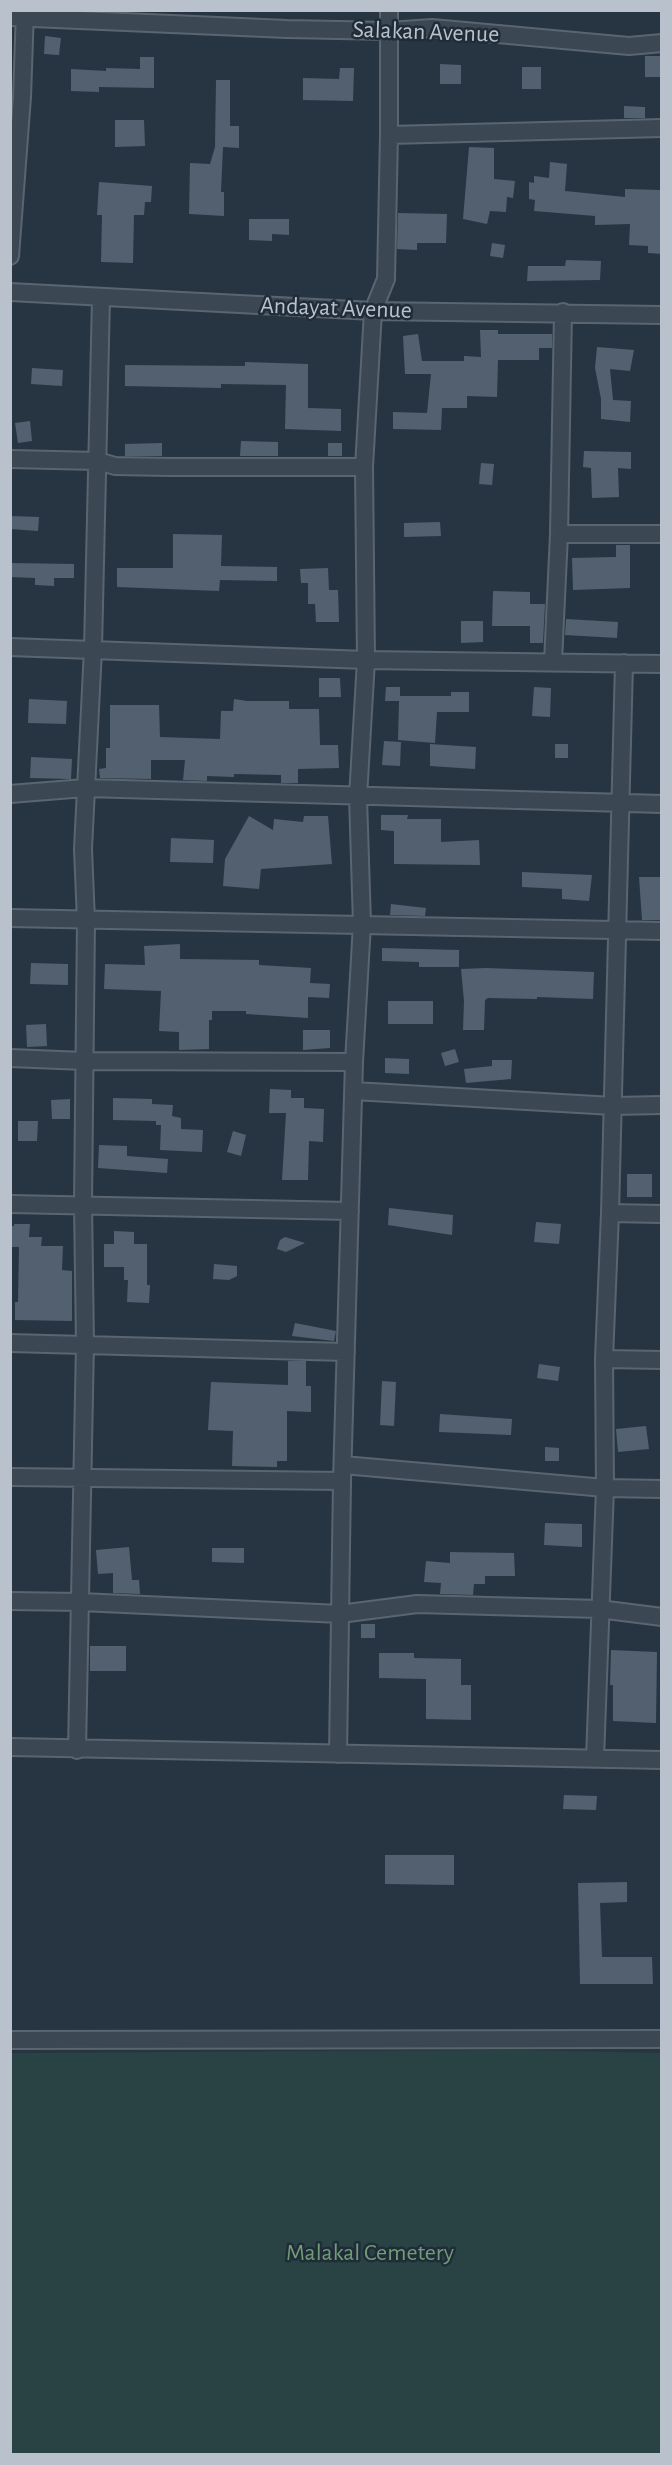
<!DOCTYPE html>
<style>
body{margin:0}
#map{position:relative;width:672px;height:2465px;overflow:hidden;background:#273543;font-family:"Alegreya Sans",sans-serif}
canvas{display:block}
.frame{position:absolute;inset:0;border:12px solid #b9c2cc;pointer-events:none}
</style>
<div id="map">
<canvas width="672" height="2465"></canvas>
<div class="frame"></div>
</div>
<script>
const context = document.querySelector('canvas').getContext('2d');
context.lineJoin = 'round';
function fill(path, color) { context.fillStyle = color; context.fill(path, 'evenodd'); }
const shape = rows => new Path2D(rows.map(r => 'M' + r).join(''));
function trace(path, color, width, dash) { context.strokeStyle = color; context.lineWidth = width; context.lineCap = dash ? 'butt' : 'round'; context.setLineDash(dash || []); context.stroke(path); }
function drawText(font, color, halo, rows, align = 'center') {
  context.font = font + ' "Alegreya Sans",sans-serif'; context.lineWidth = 5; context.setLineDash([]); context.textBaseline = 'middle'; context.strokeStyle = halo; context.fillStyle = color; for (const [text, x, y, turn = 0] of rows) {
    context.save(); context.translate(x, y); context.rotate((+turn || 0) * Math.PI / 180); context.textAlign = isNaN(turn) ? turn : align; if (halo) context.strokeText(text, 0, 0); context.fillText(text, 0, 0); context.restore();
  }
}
fill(shape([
 [519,2050,661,2053,661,2454,11,2454,11,2053]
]), '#294344');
fill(shape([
 [45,36,61,38,59,55,44,54],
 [645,56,662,56,662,77,645,77],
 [140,57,154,57,154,88,99,87,99,92,71,91,71,69,106,71,106,68,140,69],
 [440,64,461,65,461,84,440,84],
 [522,67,541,67,541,89,522,89],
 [340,68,354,68,353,101,303,100,303,78,339,79],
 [216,80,230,80,230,126,239,126,239,148,223,147,221,192,224,192,224,216,189,214,190,163,210,164,215,147],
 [624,106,645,107,645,118,624,118],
 [115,120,144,120,145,146,115,147],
 [469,147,494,148,494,179,515,181,513,198,507,197,506,212,490,211,487,224,463,219],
 [550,162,567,164,565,191,625,197,625,189,660,190,662,254,648,253,648,246,629,245,630,224,595,225,595,216,534,211,535,200,529,199,529,182,534,183,534,176,549,178],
 [99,182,152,186,151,202,145,202,144,215,134,215,133,263,101,262,102,215,97,215],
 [398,213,447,214,446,243,417,243,417,250,397,249],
 [249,219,289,219,289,235,272,234,272,241,249,240],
 [492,243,505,245,503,258,490,256],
 [566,260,601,261,600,280,527,281,528,266,565,266],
 [480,330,498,330,498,334,552,334,552,348,539,348,539,360,498,360,497,397,467,396,467,408,442,408,441,430,393,429,393,412,427,413,431,374,405,374,403,336,418,334,422,361,464,361,464,356,481,357],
 [597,347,634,350,630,371,610,369,613,400,631,401,630,422,601,419,601,399,595,368],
 [245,362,308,364,308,408,341,409,341,431,285,429,286,385,221,384,221,388,125,386,125,365,245,366],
 [32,368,63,370,62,386,31,384],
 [30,421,32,441,18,443,15,423],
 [241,441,278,442,278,456,240,456],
 [162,443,162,456,125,456,125,444],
 [328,443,342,443,342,456,328,456],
 [584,451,631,452,631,469,618,468,619,497,592,498,591,468,583,467],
 [481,463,494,464,492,485,479,484],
 [10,516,39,517,38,531,10,529],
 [440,522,441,536,404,537,404,523],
 [173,534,222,535,221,566,277,567,277,581,220,580,219,591,117,587,117,568,173,568],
 [616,545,630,545,630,588,573,590,572,558,616,557],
 [10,563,74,564,74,578,54,578,54,586,35,585,35,578,10,577],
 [328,568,329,590,338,590,339,622,316,622,315,604,308,604,308,583,301,583,300,569],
 [493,591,530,592,530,604,545,604,543,643,530,643,530,626,492,626],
 [566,619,618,622,617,638,565,635],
 [461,621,483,621,483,642,461,643],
 [319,678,340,678,341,697,319,697],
 [386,687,400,687,400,696,451,696,451,692,469,692,469,712,437,712,435,743,398,740,399,701,385,701],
 [534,687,551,688,550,717,532,716],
 [29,699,67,701,66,724,28,723],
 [234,699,247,701,289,701,289,709,319,709,320,745,338,745,339,768,298,769,298,783,281,783,281,775,234,774,234,777,207,776,207,781,183,780,185,760,151,760,151,779,100,778,99,769,106,768,106,748,110,748,110,705,159,705,160,737,220,739,221,711,233,711],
 [384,741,401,742,400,766,382,765],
 [430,744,476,747,475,769,430,766],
 [555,744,568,744,568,758,555,758],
 [31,757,72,759,71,779,30,778],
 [381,815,408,815,407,819,441,819,441,842,479,840,480,865,394,864,394,831,381,830],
 [249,816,273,830,274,819,303,822,304,816,328,816,332,864,261,869,259,889,223,886,225,859],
 [171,838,214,840,213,863,170,862],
 [522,872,592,875,589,901,562,899,562,889,522,887],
 [639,877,662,877,662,920,642,920],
 [391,904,426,908,425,916,390,915],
 [180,944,180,959,259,960,259,965,311,968,310,983,330,984,329,998,308,997,308,1018,246,1014,246,1011,212,1011,212,1020,209,1020,209,1049,179,1050,179,1032,159,1031,161,991,104,989,105,964,145,965,144,946],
 [382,948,459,950,459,967,419,967,419,962,382,961],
 [31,963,68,964,68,985,30,984],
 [486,968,594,972,593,999,537,997,537,999,488,998,485,1000,484,1030,463,1030,464,1001,461,969],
 [388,1001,433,1001,433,1024,388,1024],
 [46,1024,47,1046,27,1047,26,1025],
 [303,1030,330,1030,330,1048,303,1050],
 [455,1049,459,1062,445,1066,441,1053],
 [385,1058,409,1059,409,1074,385,1073],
 [492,1060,512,1060,511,1079,466,1083,464,1069,492,1066],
 [270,1089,291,1090,291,1098,304,1098,304,1108,324,1109,323,1142,309,1141,308,1180,282,1180,286,1113,269,1113],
 [113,1098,152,1099,152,1104,173,1105,172,1116,181,1118,181,1129,203,1130,202,1152,160,1150,161,1125,156,1125,156,1121,113,1120],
 [70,1099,70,1119,52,1119,51,1100],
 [18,1121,38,1121,37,1141,18,1141],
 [233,1131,246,1135,241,1156,227,1152],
 [99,1145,127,1146,127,1156,168,1159,167,1173,98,1168],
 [627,1174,652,1174,652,1197,627,1197],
 [389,1208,453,1215,452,1235,388,1225],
 [536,1222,561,1224,559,1244,534,1242],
 [14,1224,30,1224,29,1237,42,1237,41,1246,63,1246,62,1270,72,1271,72,1321,15,1320,15,1302,18,1302,19,1247,10,1247,10,1226,14,1226],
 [114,1231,134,1232,134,1244,147,1244,147,1285,150,1285,149,1303,127,1302,128,1280,124,1280,124,1267,104,1267,104,1244,114,1244],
 [285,1237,305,1243,286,1252,277,1249,280,1240],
 [214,1264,237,1266,237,1276,229,1280,213,1279],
 [295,1323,336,1331,334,1341,292,1336],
 [288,1361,306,1361,306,1386,311,1386,311,1412,287,1411,287,1461,277,1461,277,1467,232,1466,233,1431,208,1430,211,1382,288,1385],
 [539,1364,560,1367,558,1381,537,1378],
 [382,1381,396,1382,394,1426,380,1425],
 [440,1414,512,1419,511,1435,439,1432],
 [646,1426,649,1449,618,1452,616,1429],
 [545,1447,559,1448,559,1461,545,1461],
 [545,1523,582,1524,582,1547,544,1545],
 [129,1547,132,1580,139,1580,140,1594,113,1593,113,1573,98,1574,96,1550],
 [212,1548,244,1548,244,1563,212,1562],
 [450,1552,514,1553,515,1576,485,1576,485,1584,474,1584,473,1595,440,1594,441,1583,424,1582,426,1561,450,1563],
 [361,1624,375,1624,375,1638,361,1638],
 [90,1646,126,1646,126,1671,90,1671],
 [611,1650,657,1652,656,1723,613,1721,613,1685,610,1685],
 [379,1653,414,1653,414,1658,461,1659,461,1685,471,1685,471,1720,426,1719,426,1679,379,1678],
 [564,1795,597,1796,596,1810,563,1809],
 [385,1855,454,1855,454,1885,385,1884],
 [627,1882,627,1902,600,1903,602,1957,652,1957,653,1984,580,1984,578,1883]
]), '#526070');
const minor = shape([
 [10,17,287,29,389,31,432,28,629,46,662,43],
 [389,135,662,128],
 [10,256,22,97,25,10],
 [10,292,373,311,662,315],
 [10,459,98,461,115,466,169,467,364,467],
 [559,534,662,534],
 [10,647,366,660,662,664],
 [553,662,559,534,563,312],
 [10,794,85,788,662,804],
 [10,918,662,931],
 [10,1058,84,1061,354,1062],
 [354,1091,613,1106,662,1105],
 [10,1204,350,1211],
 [610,1213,662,1214],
 [10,1343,346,1352],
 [604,1359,662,1360],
 [343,1465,605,1488,662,1489],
 [10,1477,342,1481],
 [10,1601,81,1602,340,1614,417,1604,599,1609,662,1617],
 [10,1747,662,1760],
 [77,1750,85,1344,83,1204,86,921,83,849,93,649,101,298],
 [338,1754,342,1481,354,1062,362,924,358,797,366,660,364,467,373,311,386,279,389,135,389,10],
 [595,1759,605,1488,604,1359,610,1213,624,663],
 [10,2040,662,2039]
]);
trace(minor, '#5a6570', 20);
trace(minor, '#3b4752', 16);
drawText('24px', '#b9c2cc', '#202c38', [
 ["Salakan Avenue",426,32,2],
 ["Andayat Avenue",336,308,2]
]);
drawText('24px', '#709d77', '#202c38', [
 ["Malakal Cemetery",370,2253]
]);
</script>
